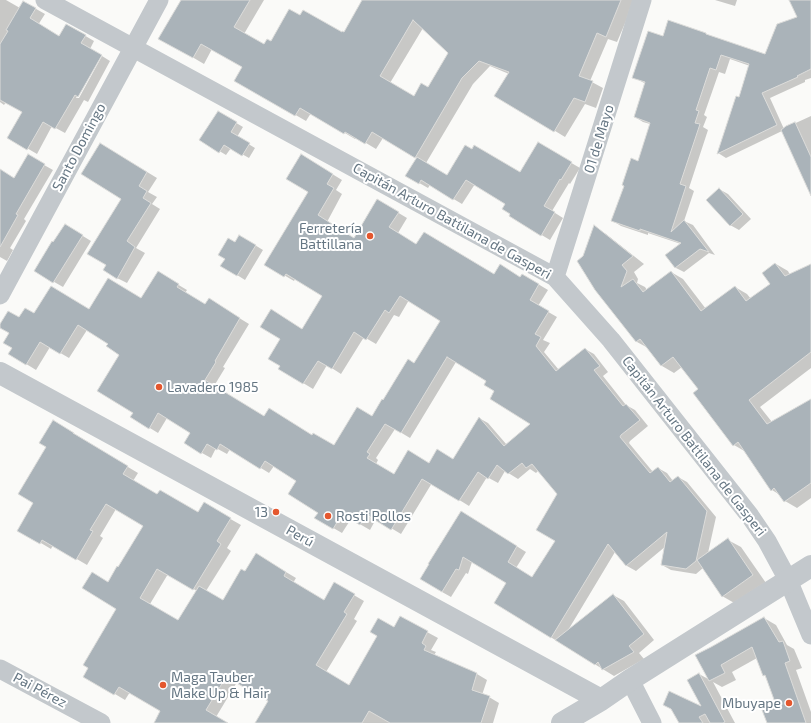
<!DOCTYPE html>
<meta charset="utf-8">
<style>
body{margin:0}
canvas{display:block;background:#fafaf8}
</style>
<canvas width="811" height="723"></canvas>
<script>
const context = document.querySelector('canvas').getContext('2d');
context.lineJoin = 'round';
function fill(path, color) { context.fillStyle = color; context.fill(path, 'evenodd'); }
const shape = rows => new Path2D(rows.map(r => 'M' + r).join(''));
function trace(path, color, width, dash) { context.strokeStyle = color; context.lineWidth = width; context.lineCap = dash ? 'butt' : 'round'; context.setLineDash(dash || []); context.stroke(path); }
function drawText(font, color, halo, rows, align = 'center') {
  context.font = font + ' "Exo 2",sans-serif'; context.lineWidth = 4; context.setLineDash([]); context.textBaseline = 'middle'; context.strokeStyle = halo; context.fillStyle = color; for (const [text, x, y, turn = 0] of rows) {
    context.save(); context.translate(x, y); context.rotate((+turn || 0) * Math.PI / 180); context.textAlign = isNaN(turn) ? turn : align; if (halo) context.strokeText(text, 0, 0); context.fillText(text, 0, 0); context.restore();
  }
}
fill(shape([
 [0,0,6,0,20,8,24,2,45,14,38,25,60,37,67,25,94,41,90,49,100,55,76,98,79,98,102,56,110,61,88,102,84,100,65,133,52,126,37,154,8,137,23,112,6,102,4,105,0,102],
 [182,0,264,0,244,34,265,46,271,42,301,16,344,33,364,0,635,0,617,42,608,39,590,81,603,88,596,108,585,104,565,137,496,95,509,74,490,66,473,84,426,163,447,176,521,173,539,144,580,168,570,184,569,183,552,211,563,218,550,240,510,216,512,213,507,203,475,184,462,204,430,185,428,188,407,176,417,158,383,138,376,149,356,137,355,139,311,113,306,121,235,80,243,67,212,49,204,64,160,38],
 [423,28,449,53,428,88,414,97,390,83],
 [715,0,737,0,735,6],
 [790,0,811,0,811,78,805,80,805,82,770,98,784,129,787,127,811,116,811,188,782,131,726,158,718,153,740,98,750,66,730,59,725,74,719,72,704,115,707,117,703,127,708,130,689,188,694,191,684,221,693,225,715,255,709,253,684,272,676,268,666,255,681,244,648,233,648,235,621,226,613,221,638,162,650,124,643,122,635,117,646,84,633,77,664,37,766,56,798,17],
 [218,112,243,127,237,137,255,148,249,158,231,148,226,155,201,140],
 [111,150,157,178,148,192,157,197,152,204,160,209,136,248,145,253,127,283,117,278,107,265,122,198],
 [28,156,53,170,24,219,26,221,10,248,13,250,7,261,0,257,0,171,15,179],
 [311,161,342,180,336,190,342,194,327,222,354,239,387,206,407,218,398,233,417,245,494,276,521,278,523,275,548,290,538,306,557,317,543,340,550,343,544,352,559,370,585,349,594,354,608,372,603,376,626,405,635,410,648,426,630,441,629,443,653,472,658,468,667,473,673,481,678,477,687,482,716,517,708,553,728,540,741,547,766,583,736,604,722,596,703,568,696,574,671,570,662,565,666,546,636,571,627,566,615,552,567,632,613,595,624,601,654,640,639,653,644,659,614,676,495,603,507,583,472,562,468,574,466,573,451,597,442,592,470,517,526,552,516,568,533,578,556,541,558,494,538,471,536,473,530,469,518,479,505,471,498,483,487,477,469,506,432,483,401,534,376,519,370,530,351,519,342,533,316,518,319,512,298,481,274,466,269,473,230,449,227,454,216,448,211,458,202,453,192,433,167,418,158,433,132,417,134,413,121,354,109,344,87,330,69,358,50,347,36,370,10,354,13,348,10,333,0,326,20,318,34,314,89,310,142,299,167,278,187,290,185,293,206,306,218,305,249,324,223,367,225,368,214,386,264,417,312,436,334,446,372,417,383,401,414,364,441,321,409,300,399,317,394,315,376,344,364,337,341,374,327,365,313,389,280,369,324,295,295,279,294,281,265,264,309,192],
 [456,362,488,381,532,424,507,445,488,423,479,418,453,460,430,464,394,475,376,464,378,460,376,458,395,429,410,438],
 [719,189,728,194,751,219,739,230,730,225],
 [65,225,91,241,63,287,35,271],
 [594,227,606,234,644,264,634,272,638,279,637,283,645,287,647,290,671,272,683,279,706,309,735,287,747,294,751,299,771,284,776,264,788,271,790,275,811,265,811,368,760,407,772,422,811,400,811,498,797,508,785,501,780,495,772,490,746,452,734,445,699,390,682,367,674,373,662,366,648,348,637,342,596,289,584,256],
 [240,236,263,250,245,280,237,275,235,243],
 [83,440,138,473,133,481,158,495,198,514,204,504,241,525,227,548,231,551,206,591,223,601,245,572,256,554,296,578,293,583,324,601,335,584,364,601,354,619,357,621,326,672,350,686,394,628,427,632,438,638,431,650,436,652,434,655,477,674,487,680,482,695,489,697,499,703,493,723,257,723,269,701,237,682,216,717,227,723,178,723,162,711,130,692,125,700,85,676,117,608,109,583,144,525,116,509,100,536,103,538,87,565,53,545,51,549,19,530],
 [168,574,197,591,178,621,150,604],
 [764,618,776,625,787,645,794,649,802,668,796,670,811,712,811,723,768,723,777,705,767,677,763,675,757,658,732,672,736,680,722,687,713,682,735,723,680,723,703,708,699,674,710,680,697,655]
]), '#0003');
const building = shape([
 [181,0,250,0,234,27,264,44,267,39,271,41,289,9,300,15,303,10,342,32,342,31,344,32,362,0,621,0,606,37,597,33,579,76,593,81,585,102,574,98,554,132,494,96,509,72,479,61,462,78,415,158,372,132,365,144,345,132,344,134,300,108,295,116,234,81,242,67,201,44,193,58,158,39,181,0],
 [413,20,448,53,428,87,421,83,414,96,380,76,413,20],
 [789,0,811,0,811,69,797,76,798,77,762,93,777,125,717,154,736,96,739,97,749,64,721,55,716,70,710,68,696,110,699,111,695,123,700,124,680,184,686,186,671,232,684,220,709,252,700,249,675,268,665,255,681,243,640,229,640,231,611,221,624,186,622,185,631,158,638,161,650,123,634,117,645,82,632,78,648,31,663,36,668,20,706,33,706,34,765,54,777,24,797,17,789,0],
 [23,1,36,8,30,18,59,36,66,24,86,35,81,43,102,55,78,97,75,95,55,129,43,122,27,150,7,138,22,112,0,100,0,44,8,31,6,30,23,1],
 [218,111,237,122,231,132,250,143,242,156,224,145,219,153,199,140,218,111],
 [795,122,811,157,811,196,781,130,786,126,795,122],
 [538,142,572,162,561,180,560,179,544,206,555,212,541,236,509,216,510,214,502,209,505,204,466,180,453,200,421,180,419,184,405,176,417,157,447,175,465,145,472,149,474,145,520,172,538,142],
 [100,143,147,172,139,186,147,191,143,198,151,203,127,241,135,247,117,279,103,270,106,265,87,254,121,199,81,174,100,143],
 [28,154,45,164,16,214,18,215,0,247,0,169,14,178,28,154],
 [301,154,333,174,327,184,334,188,318,215,354,238,377,199,399,212,389,227,416,244,424,232,494,274,500,264,520,277,522,274,539,284,530,300,549,311,535,334,541,337,536,346,556,371,585,348,600,366,594,370,623,406,626,404,640,420,621,435,620,437,650,473,658,467,670,482,678,476,707,511,696,561,686,569,661,565,667,532,626,566,608,544,551,638,494,603,506,583,463,557,459,570,456,569,442,592,420,579,429,564,428,564,461,511,517,546,508,562,532,577,555,541,536,530,557,494,532,464,526,468,522,463,508,474,497,465,488,479,478,472,459,501,422,479,391,530,367,515,360,525,342,514,333,529,314,518,318,513,288,494,296,481,265,461,260,469,220,444,217,450,207,444,201,454,184,443,190,433,158,413,149,429,130,417,133,413,97,391,119,355,106,346,108,344,78,325,60,354,40,342,26,365,8,354,12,348,3,343,9,333,0,328,0,324,8,311,19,317,25,308,34,313,51,286,89,309,108,278,141,298,158,271,179,284,177,287,205,304,209,298,240,318,215,361,216,362,205,380,264,416,269,408,312,435,313,433,334,445,357,407,372,416,382,399,383,400,408,359,414,363,440,321,400,296,389,313,385,310,366,340,354,332,332,369,318,361,303,384,278,369,280,366,268,359,280,339,260,327,271,309,302,329,322,296,286,274,284,277,264,265,308,192,286,179,301,154],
 [447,357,486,381,484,385,494,391,490,399,530,424,504,446,479,417,453,459,437,449,429,463,408,450,394,474,367,458,370,454,367,452,385,424,401,433,447,357],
 [719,188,743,214,730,226,706,200,719,188],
 [65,224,83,235,53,283,34,271,52,241,53,242,65,224],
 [594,225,633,256,622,265,627,271,621,287,633,279,643,292,671,271,701,311,735,286,746,301,770,284,762,273,775,263,785,276,811,264,811,352,749,400,767,424,811,399,811,483,784,502,774,488,771,491,738,442,733,446,693,393,698,389,673,357,661,366,640,339,636,342,595,290,577,261,583,256,594,225],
 [239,235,256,245,237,276,220,266,225,259,218,255,228,238,235,242,239,235],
 [53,420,74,433,73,433,128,466,123,474,157,494,160,490,198,512,204,502,231,518,217,541,221,544,193,590,157,569,140,598,178,620,199,586,223,600,241,569,245,571,256,553,286,572,284,576,324,600,334,582,355,594,344,612,347,614,316,665,349,685,377,636,370,632,378,618,394,627,400,616,428,631,422,643,426,646,424,650,477,673,472,690,490,696,481,723,390,723,369,711,362,723,255,723,268,701,226,677,206,710,228,723,154,723,160,711,119,687,114,695,83,677,88,668,83,665,116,609,82,588,92,572,108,582,117,566,118,567,143,526,106,504,90,530,93,531,76,560,42,540,40,544,17,531,33,503,18,494,46,447,39,443,53,420],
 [728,538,753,575,722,597,697,560,728,538],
 [613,594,644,634,629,646,634,652,602,670,598,662,595,665,555,640,613,594],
 [764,617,779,642,783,641,790,661,785,663,806,723,767,723,762,710,776,705,765,675,763,676,752,647,721,665,725,673,709,681,695,655,711,647,764,617],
 [699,673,725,722,723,723,710,723,705,714,699,717,703,723,679,723,671,709,663,705,669,691,701,706,687,680,699,673]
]);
fill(building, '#aab3b9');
trace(building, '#dcdcda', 1);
trace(shape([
 [45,0,555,277,611,340,750,516,767,541,788,580,811,635],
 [555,277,642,0],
 [0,295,159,0],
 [0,669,101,723],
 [630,680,652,723]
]), '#c3c8cc', 19);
trace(shape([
 [0,373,601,700],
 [562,723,601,700,630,680,811,566]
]), '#c3c8cc', 22);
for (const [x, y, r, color] of [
 [370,236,4,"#e4572e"],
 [159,387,4,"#e4572e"],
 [276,512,4,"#e4572e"],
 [328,516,4,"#e4572e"],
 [163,685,4,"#e4572e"],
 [789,703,4,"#e4572e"]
]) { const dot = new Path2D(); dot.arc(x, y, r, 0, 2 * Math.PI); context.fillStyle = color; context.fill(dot); trace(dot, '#fff', 1.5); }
drawText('14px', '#657683', '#fff', [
 ["01 de Mayo",599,139,-73],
 ["Santo Domingo",79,147,-62],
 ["Capitán Arturo Battilana de Gasperi",452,221,29],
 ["Capitán Arturo Battilana de Gasperi",694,446,52],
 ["Perú",300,536,29],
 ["Pai Pérez",40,690,28]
]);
drawText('14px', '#657683', '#fff', [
 ["Ferretería",362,228],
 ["Battillana",362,244],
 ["Lavadero 1985",167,387,"left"],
 ["13",268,512],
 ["Rosti Pollos",336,516,"left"],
 ["Maga Tauber",171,677,"left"],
 ["Make Up & Hair",171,693,"left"],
 ["Mbuyape",781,703]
], 'right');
</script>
